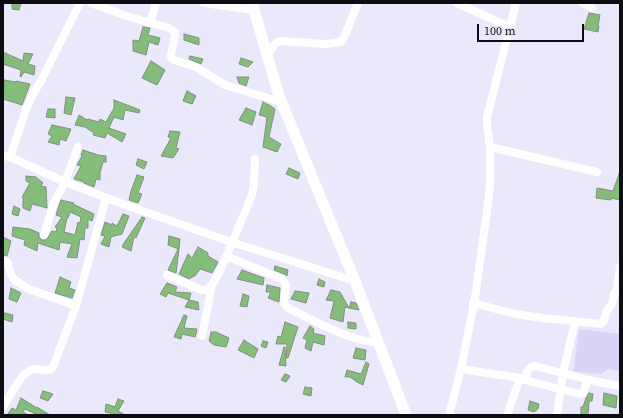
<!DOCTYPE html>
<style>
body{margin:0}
#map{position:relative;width:623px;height:418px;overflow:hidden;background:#eae8fb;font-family:"Source Serif 4",serif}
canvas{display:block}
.frame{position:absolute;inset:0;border:4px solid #0d0c12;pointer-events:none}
.scale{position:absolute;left:477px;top:24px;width:107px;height:18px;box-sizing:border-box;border:2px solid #0d0c12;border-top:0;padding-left:5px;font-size:12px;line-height:14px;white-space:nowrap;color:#0d0c12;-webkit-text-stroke:3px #eae8fb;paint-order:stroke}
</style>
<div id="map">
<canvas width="623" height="418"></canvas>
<div class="frame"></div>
<div class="scale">100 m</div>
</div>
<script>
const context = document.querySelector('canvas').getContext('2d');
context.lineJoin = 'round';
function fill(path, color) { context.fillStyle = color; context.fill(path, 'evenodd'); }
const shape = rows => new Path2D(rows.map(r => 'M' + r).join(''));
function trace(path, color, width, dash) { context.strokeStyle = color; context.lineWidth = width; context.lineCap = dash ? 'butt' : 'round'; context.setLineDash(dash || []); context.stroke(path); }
fill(shape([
 [579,329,620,334,620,371,608,369,601,374,573,371]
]), '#d9d5f7');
const building = shape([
 [12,3,21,3,19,10,12,9,12,3],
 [589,13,600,15,598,26,599,26,598,32,584,29,589,13],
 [143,27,150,28,148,35,160,38,158,45,149,42,146,55,133,51,133,40,139,41,143,27],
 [184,34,199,38,199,45,184,40,184,34],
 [3,52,23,61,24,53,33,54,28,64,35,66,34,75,24,72,21,77,20,76,21,70,3,64,3,52],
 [190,56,203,59,201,64,189,59,190,56],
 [241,58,253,62,248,67,239,64,241,58],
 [151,61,165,70,157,85,142,78,151,61],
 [237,77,249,77,246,86,239,83,237,77],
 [4,80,16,82,16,81,30,84,22,105,3,99,4,80],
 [187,91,196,96,192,104,183,101,187,91],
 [66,97,75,98,71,115,64,113,66,97],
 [114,100,140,110,139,113,125,110,123,120,114,117,109,128,126,134,122,142,107,133,105,138,93,135,94,133,85,127,75,125,79,115,87,120,88,119,99,122,100,119,106,122,114,108,114,100],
 [263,102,269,105,275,109,269,137,281,144,277,152,263,147,267,117,259,115,263,102],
 [246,108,256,112,252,125,239,120,246,108],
 [48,109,55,109,55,118,46,117,48,109],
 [52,125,71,129,66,141,60,139,59,145,48,142,52,136,48,134,52,125],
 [170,131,180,132,176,148,179,149,173,158,161,156,171,138,168,137,170,131],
 [83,150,98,155,106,156,106,162,103,162,100,173,100,180,96,179,94,187,84,183,84,182,74,179,81,166,77,165,82,156,81,155,83,150],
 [138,159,147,162,144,169,136,165,138,159],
 [289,168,300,173,298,179,286,174,289,168],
 [619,174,620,174,620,200,611,198,611,200,596,198,597,188,613,191,619,174],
 [137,175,144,177,138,193,142,194,138,203,129,200,131,191,137,175],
 [26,176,36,177,43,183,41,186,46,187,47,208,32,204,30,211,23,208,23,198,22,197,30,183,26,181,26,176],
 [61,200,74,203,73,204,94,214,92,221,88,219,88,228,85,228,84,240,80,239,77,258,67,257,72,244,60,242,59,250,38,243,37,251,24,245,25,240,12,236,13,227,30,229,39,233,39,237,42,240,45,240,47,239,52,231,56,232,57,228,55,227,62,217,56,215,61,200],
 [70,212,81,217,80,223,78,222,75,235,64,232,67,218,68,218,70,212],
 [14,206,20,209,18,216,12,214,14,206],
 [123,214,129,216,122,234,111,237,109,247,101,244,105,236,101,235,105,222,112,225,112,223,117,226,123,214],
 [142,217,145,218,136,238,134,237,131,251,122,247,124,243,142,217],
 [169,236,180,239,179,249,168,245,169,236],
 [3,237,11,241,7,256,3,255,3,237],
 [198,247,208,253,208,256,218,262,212,273,200,269,195,276,194,276,189,279,179,274,188,254,192,258,198,247],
 [178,249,179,249,176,273,168,270,178,249],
 [275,266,288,270,287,276,284,274,274,270,275,266],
 [242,270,264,278,263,285,237,279,242,270],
 [60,277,71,282,69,288,75,290,72,298,55,293,60,277],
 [319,279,325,282,324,287,317,285,319,279],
 [167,283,177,287,175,292,191,293,189,300,168,293,166,297,160,294,167,283],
 [267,285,280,288,279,302,268,298,271,292,266,292,267,285],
 [11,288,21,293,17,302,9,299,11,288],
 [331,290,340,292,349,308,345,307,343,322,330,318,334,301,326,300,331,290],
 [295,291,309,293,306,303,291,299,295,291],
 [243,294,249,296,247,307,240,306,243,294],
 [189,300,198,302,199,310,185,307,189,300],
 [351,302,356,303,359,310,349,308,351,302],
 [5,313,13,315,12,322,3,319,5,313],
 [184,315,187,316,184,328,197,329,196,334,195,337,182,334,181,339,174,337,184,315],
 [285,322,298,327,288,358,286,358,287,344,276,344,278,336,281,337,285,322],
 [348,322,356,323,356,329,348,328,348,322],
 [310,326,314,329,313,333,325,336,324,345,313,342,311,351,305,348,307,340,303,338,310,326],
 [211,332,216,332,229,338,226,347,214,345,209,341,211,332],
 [244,340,258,349,254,358,238,350,244,340],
 [263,341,268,342,266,348,261,346,263,341],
 [284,347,285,347,286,366,279,365,284,347],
 [356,348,366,350,365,360,353,358,356,348],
 [366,362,369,364,363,385,357,382,350,377,345,377,347,370,361,374,366,362],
 [285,374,290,376,286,382,281,380,285,374],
 [305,387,312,388,311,396,303,394,305,387],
 [43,391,53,394,48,401,40,398,43,391],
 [589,393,593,394,592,401,589,401,588,415,581,415,581,407,583,407,586,398,589,393],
 [604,393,617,396,616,408,603,405,604,393],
 [21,398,37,408,37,407,50,415,38,415,25,409,23,412,28,415,7,415,12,408,16,410,21,398],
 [118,399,124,401,118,411,125,415,110,415,111,413,105,412,106,404,115,407,118,399],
 [530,401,539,404,538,409,534,412,528,410,530,401]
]);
fill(building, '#83bd79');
trace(building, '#838f81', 1);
trace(shape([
 [91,3,126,16,169,28,175,32,175,35,171,55,171,57,174,60,196,67,225,85,281,102],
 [204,3,254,10],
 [457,3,510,27],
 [583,3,592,8],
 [150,23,156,3],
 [267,55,276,43,281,41,326,44,334,43,341,42,345,35,358,3],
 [490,147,597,172],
 [3,156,10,157,65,182,120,203,231,242,355,281],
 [10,157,27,107,32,96,42,79,80,3],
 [44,235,54,202,65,182,78,147],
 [226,256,282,279,286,285,284,302,287,307,292,310,322,325,348,336,361,340,379,343],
 [3,260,8,263,10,272,13,278,16,281,29,289,76,306],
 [167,275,199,289,204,290,207,289,212,285,221,269,252,195,254,183,255,159],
 [473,303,515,314,543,318,601,324,603,322,608,309,612,304,614,294,617,289,620,267],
 [202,336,212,285],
 [461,369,520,378,525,380,527,372,531,367,535,366,593,381,620,386],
 [525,380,579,394,583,393,584,390,588,380],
 [3,406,23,375,31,370,36,369,48,370,51,369,53,367,76,306,106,198],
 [449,415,461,369,475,298,487,211,490,185,490,147,487,126,487,117,516,3],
 [507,415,520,378],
 [557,415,563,373,575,322]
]), '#fff', 8);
trace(shape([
 [252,3,279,96,355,281,406,415]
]), '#fff', 11);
</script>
